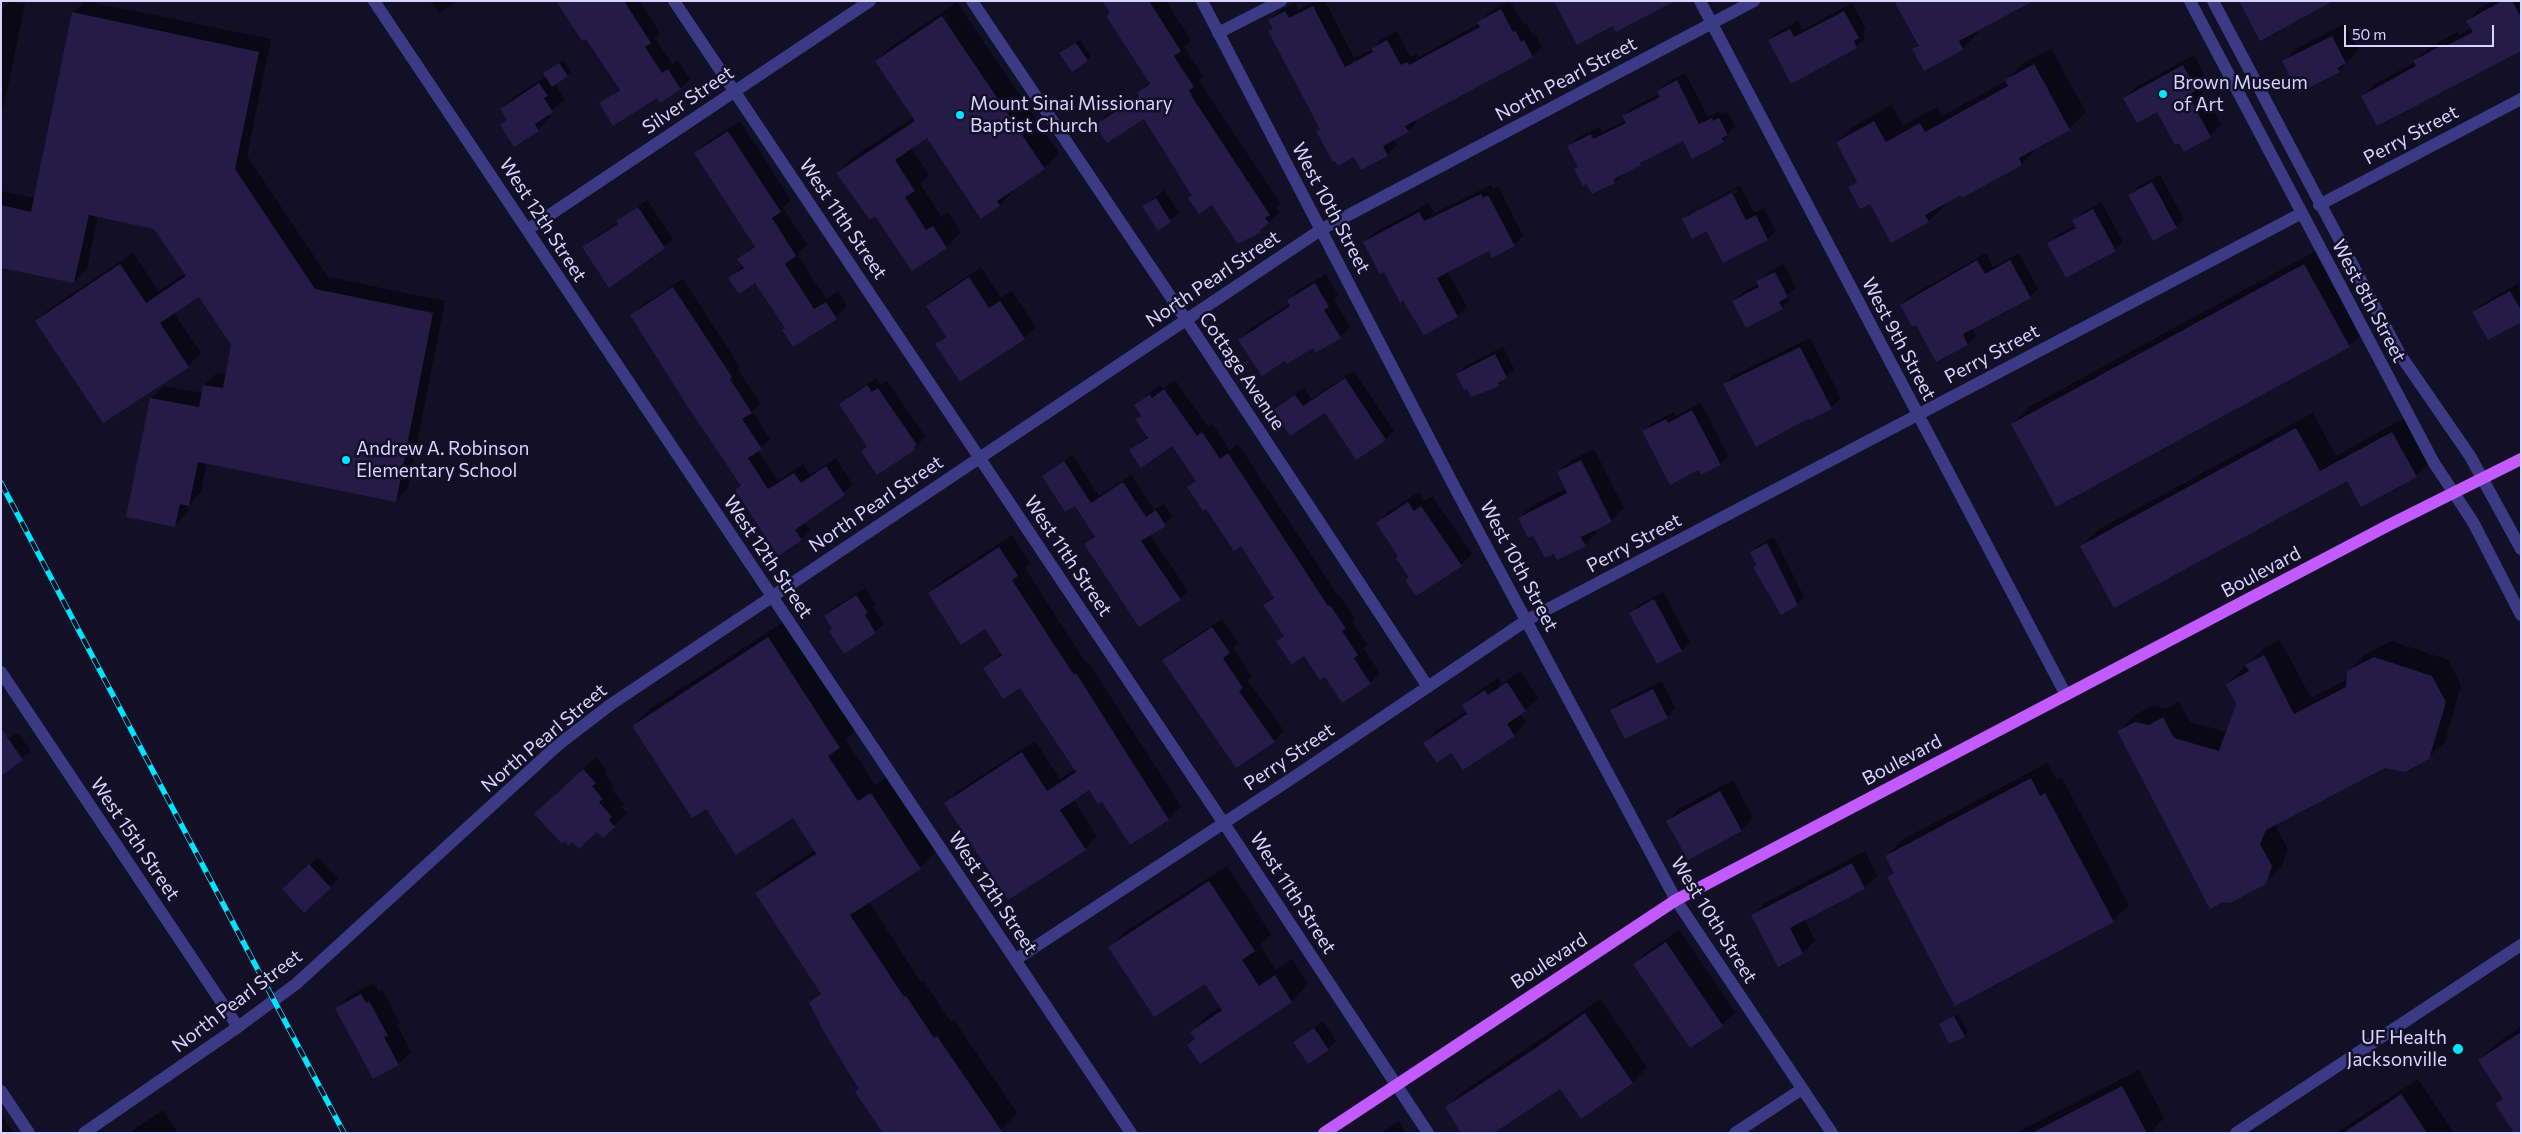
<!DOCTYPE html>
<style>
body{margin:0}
#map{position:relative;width:2522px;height:1134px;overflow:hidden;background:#130f26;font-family:Commissioner,sans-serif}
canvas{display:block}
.frame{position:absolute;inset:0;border:2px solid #d9d4ff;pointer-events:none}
.scale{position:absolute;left:2344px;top:25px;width:150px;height:22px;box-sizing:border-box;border:2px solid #d9d4ff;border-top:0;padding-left:6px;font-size:15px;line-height:18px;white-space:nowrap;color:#d9d4ff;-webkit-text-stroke:4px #130f26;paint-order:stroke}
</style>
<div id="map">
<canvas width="2522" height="1134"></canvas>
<div class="frame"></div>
<div class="scale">50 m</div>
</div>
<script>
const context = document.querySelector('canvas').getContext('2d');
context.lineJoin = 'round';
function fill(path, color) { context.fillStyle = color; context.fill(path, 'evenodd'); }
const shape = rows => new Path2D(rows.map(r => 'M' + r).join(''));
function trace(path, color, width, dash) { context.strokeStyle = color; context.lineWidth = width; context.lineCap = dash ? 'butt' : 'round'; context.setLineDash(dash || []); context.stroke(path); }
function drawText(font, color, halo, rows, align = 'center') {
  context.font = font + ' Commissioner,sans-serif'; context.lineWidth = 5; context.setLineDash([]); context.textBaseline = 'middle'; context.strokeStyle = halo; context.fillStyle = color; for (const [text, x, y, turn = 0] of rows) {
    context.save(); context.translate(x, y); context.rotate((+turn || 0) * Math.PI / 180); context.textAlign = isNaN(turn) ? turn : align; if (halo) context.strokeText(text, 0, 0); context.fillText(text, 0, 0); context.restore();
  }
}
fill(shape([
 [11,1,25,4,1,119,1,11],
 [85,1,271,39,247,156,328,277,445,301,408,488,395,501,207,462,201,492,189,505,187,513,174,526,151,399,164,386,203,393,204,385,217,373,227,374,232,345,199,295,173,312,201,353,188,366,36,321,49,309,133,253,159,291,186,273,155,227,98,215,87,269,74,282,1,267,1,191,35,198,73,13],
 [430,1,458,1,440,13],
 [565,1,640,1,660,33,655,38,672,64,678,60,690,79,681,88,660,101,657,97,601,104,620,88],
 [1109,1,1166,1,1191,40,1184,47,1203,76,1199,80,1204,89,1280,203,1276,207,1279,212,1260,231,1193,195,1144,117,1096,125,1107,115,1139,94,1149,82,1111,13],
 [1315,1,1325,1,1354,58,1373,49,1382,39,1397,31,1410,57,1417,53,1419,57,1480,23,1488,13,1510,1,1523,24,1526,23,1531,33,1534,32,1542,47,1532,56,1416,119,1417,122,1408,131,1393,139,1397,145,1387,155,1362,168,1355,155,1321,128,1270,31,1274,28,1270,20,1279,11,1295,3,1298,10],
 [2493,1,2521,1,2521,49,2363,96,2375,84,2415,62,2427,49,2457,32,2459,35,2472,28,2468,21,2480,8],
 [957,2,1059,153,1045,168,1013,189,1014,190,1000,205,982,217,927,136,911,148,929,175,920,184,941,216,948,212,961,232,946,247,912,269,876,215,838,173,852,158,914,117,876,61,891,47],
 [1852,3,1866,29,1862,33,1865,39,1856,47,1769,40,1778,32,1798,21,1803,30],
 [2345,24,2358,50,2339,71,2284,62,2296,49],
 [1976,30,1978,33,1962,49,1925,69,1914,49,1919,44],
 [1080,40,1091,57,1087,60,1061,53],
 [2051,49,2086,112,2069,129,2038,147,2022,164,1944,203,1945,205,1929,221,1870,202,1850,187,1857,179,1837,142,1854,126,1891,105,1903,126,1937,107,1942,116,2006,81,2023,63],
 [2194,55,2206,79,2199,86,2221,125,2210,136,2158,110,2125,98,2136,87],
 [563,60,571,72,559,81,556,86,565,99,548,114,551,117,538,130,502,125,508,119,501,109,514,97,546,76,548,70],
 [1685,73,1708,117,1720,111,1721,114,1727,111,1735,126,1723,141,1684,139,1646,158,1640,164,1623,173,1615,182,1576,169,1579,166,1569,146,1577,138,1599,127,1602,132,1626,120,1624,116,1632,108,1660,94,1658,91,1666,83],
 [740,121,791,200,783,208,807,244,797,254,826,299,838,291,847,306,836,318,786,328,756,281,730,278,743,266,739,259,755,245,696,154,707,142],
 [2160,175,2184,219,2176,227,2130,195,2138,187],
 [1491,185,1493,189,1498,186,1523,236,1514,245,1490,250,1448,272,1467,307,1457,316,1384,270,1364,242,1374,233,1429,203,1434,213],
 [1740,186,1754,213,1764,208,1776,231,1767,239,1708,230,1683,219,1692,211],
 [1737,189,1738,192,1691,215,1691,212],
 [1164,190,1179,213,1158,229,1144,206],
 [647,200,673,239,664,247,583,247],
 [2101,202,2123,242,2115,250,2049,244,2057,235,2076,225,2073,221,2082,213],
 [2321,248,2366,330,2349,346,2012,424,2029,407],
 [1986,253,1993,267,2019,253,2038,289,2030,297,1971,328,1976,336,1968,344,1937,360,1916,323,1901,305,1909,297],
 [1784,264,1796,288,1788,295,1790,300,1782,308,1733,301,1742,293,1759,284,1758,282,1766,274],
 [981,267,1001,298,1012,291,1036,327,1024,338,937,344,946,335,927,306,939,295],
 [1326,274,1338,295,1334,300,1350,327,1340,337,1313,347,1240,340,1250,329,1290,304,1288,300,1298,290],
 [683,279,740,367,738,370,760,403,752,411,770,439,758,451,778,481,803,464,810,475,836,458,853,485,804,522,810,530,801,539,737,490,742,485,632,315,641,306],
 [2519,283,2521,321,2474,312,2482,304],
 [1810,338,1841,398,1831,408,1725,384,1734,375],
 [1503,347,1514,369,1499,385,1457,375,1465,366],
 [1354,371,1394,431,1385,440,1325,411,1274,410,1304,388,1311,399],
 [876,378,880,385,887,381,925,436,915,449,868,446,841,404,849,396],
 [1175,380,1208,427,1212,423,1230,450,1238,444,1339,597,1340,596,1355,618,1352,621,1367,644,1363,648,1380,673,1370,683,1325,675,1305,655,1277,641,1284,634,1265,605,1274,596,1241,545,1189,487,1196,480,1173,445,1131,450,1148,436,1137,420,1142,415,1135,405,1160,385,1163,389],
 [1701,403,1728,456,1720,464,1699,469,1644,432,1652,423,1674,412,1676,416],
 [2313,413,2336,456,2408,416,2432,460,2416,476,2347,479,2082,546,2098,530],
 [1594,449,1624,508,1611,521,1595,529,1597,533,1585,545,1555,552,1519,518,1532,506,1566,488,1558,473,1571,460],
 [1072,455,1099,496,1131,475,1154,510,1164,504,1173,517,1150,535,1188,591,1180,599,1086,544,1095,535,1075,504,1043,476],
 [1419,492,1425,501,1432,496,1472,554,1461,565,1410,577,1400,556,1378,523,1388,512],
 [1012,535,1030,563,1025,568,1086,663,1088,662,1112,699,1181,806,1168,819,1131,843,1103,800,1089,789,1073,799,1097,836,1085,849,946,803,958,791,1035,741,1060,779,1076,769,1021,686,985,668,1001,653,985,628,930,593,942,581],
 [1774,537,1804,597,1797,604,1757,564,1751,552,1758,546],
 [865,588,876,604,873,607,884,624,875,632,833,629,825,617,833,608],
 [1663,592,1690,642,1682,650,1658,663,1631,613,1639,605],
 [1222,619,1238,643,1233,648,1252,677,1248,681,1284,731,1274,741,1236,766,1164,660,1173,651],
 [785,621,856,730,846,740,875,785,888,777,937,851,920,868,869,902,921,982,923,980,951,1022,954,1020,1017,1113,1001,1130,860,1089,811,1002,821,992,757,894,774,877,815,850,793,816,706,808,633,726,650,709],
 [2280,640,2311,698,2348,679,2348,671,2365,655,2391,641,2448,660,2461,685,2445,742,2428,758,2385,767,2278,823,2276,827,2288,849,2282,866,2266,883,2119,731,2135,715,2152,706,2166,709,2179,702,2190,722,2227,732,2237,704,2227,684,2263,649],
 [1520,671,1538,698,1520,714,1526,722,1514,735,1452,752,1425,743,1437,730,1467,711,1464,705,1476,693,1498,678,1501,684],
 [1662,681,1675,708,1667,717,1612,710,1620,702],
 [18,733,31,751,1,774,1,742],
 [596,757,607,770,604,773,614,786,611,789,624,803,621,807,627,813,603,836,597,830,548,801],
 [2047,763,2057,780,2062,778,2129,905,2113,921,1889,877,1894,871,1886,856,1902,840],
 [1733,780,1753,818,1741,830,1668,821,1680,808],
 [1865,851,1877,876,1864,888,1804,919,1815,940,1803,953,1778,965,1752,916,1765,903],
 [318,857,338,879,304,911,292,880],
 [1227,866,1271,934,1260,945,1276,970,1292,959,1308,984,1292,1001,1200,1062,1189,1045,1196,1038,1192,1032,1208,1015,1222,1006,1205,982,1110,947,1126,931],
 [1679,930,1735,1012,1722,1025,1634,964,1647,952],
 [374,983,379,992,382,990,393,1010,400,1022,397,1025,411,1052,398,1064,337,1008,349,996],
 [1600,999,1647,1067,1633,1082,1581,1117,1561,1088,1446,1108,1461,1093],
 [1958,1014,1968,1032,1964,1036,1940,1025],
 [1323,1021,1336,1041,1328,1049,1295,1042],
 [2521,1026,2521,1133,2497,1104,2504,1097,2479,1060,2496,1044],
 [2139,1070,2164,1118,2150,1133,2016,1133],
 [2418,1079,2454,1133,2336,1133],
 [163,1110,178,1133,131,1133,136,1128],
 [1,1115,14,1133,1,1133],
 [1399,1121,1406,1133,1381,1133]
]), '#0007');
fill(shape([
 [556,1,624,1,651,43,645,47,662,73,668,69,681,89,660,103,657,98,613,126,599,103,620,90,586,39,582,41],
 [1102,1,1149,1,1181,51,1174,56,1194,87,1189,90,1194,100,1270,215,1265,218,1269,223,1260,230,1261,232,1238,244,1212,205,1199,214,1188,198,1192,196,1144,119,1107,143,1095,125,1139,96,1137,93,1150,84,1106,16,1110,13],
 [1554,1,1675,1,1616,32,1613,26,1577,45],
 [1894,1,2033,1,1959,41,1963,50,1924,71,1912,49,1919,46],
 [2239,1,2333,1,2260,41],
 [2502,1,2512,1,2521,17,2521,51,2377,126,2361,96,2416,66,2413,61,2444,44,2446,46,2473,32,2466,21],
 [1313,6,1345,67,1373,52,1371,49,1387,40,1401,65,1407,62,1409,65,1480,27,1477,22,1501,9,1513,32,1516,31,1521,42,1524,40,1533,57,1405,126,1409,132,1383,146,1388,156,1361,170,1354,157,1338,166,1335,161,1333,162,1316,131,1320,129,1268,31,1273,29,1268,20,1285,11,1289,18],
 [1844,11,1859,38,1854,41,1857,48,1791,84,1768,40,1790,29,1794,37],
 [72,12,259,52,235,169,315,289,433,313,396,502,198,462,189,506,180,504,175,527,126,517,150,398,199,407,203,385,223,388,231,345,199,297,160,323,189,367,103,423,35,321,120,264,146,303,186,276,154,229,89,215,74,283,1,268,1,205,31,212],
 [942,16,1045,169,997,201,1000,206,981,219,927,138,895,160,915,191,905,197,926,230,933,226,947,248,912,271,875,216,870,220,836,173,915,121,875,61],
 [2332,36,2346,63,2338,68,2340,72,2299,93,2282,61],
 [1076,43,1088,61,1072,72,1059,53],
 [559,63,568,76,552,87,543,73],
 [2034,64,2070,130,2019,158,2022,165,1962,198,1961,195,1925,215,1929,222,1891,243,1870,204,1860,209,1848,187,1857,182,1836,142,1874,121,1886,142,1920,123,1925,132,2008,86,2005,80],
 [2183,65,2196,90,2188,95,2211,137,2184,152,2179,143,2175,145,2157,112,2137,123,2123,98],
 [1677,80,1699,124,1712,118,1713,121,1719,118,1728,135,1722,138,1724,142,1692,159,1683,141,1640,163,1641,165,1614,179,1615,183,1592,194,1586,184,1583,186,1574,169,1578,167,1567,146,1591,134,1593,139,1626,123,1622,116,1660,97,1657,91],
 [539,83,548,96,544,98,553,112,535,124,539,131,514,147,500,125,507,120,500,109],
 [728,131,781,212,772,218,796,256,785,264,814,309,826,302,837,319,793,347,782,330,785,328,755,283,739,294,728,278,744,268,737,259,755,247,694,153],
 [2152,182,2177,228,2153,241,2128,195],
 [1732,193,1746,220,1756,215,1768,240,1723,263,1707,231,1692,239,1682,219],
 [1481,194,1483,198,1488,195,1515,246,1492,258,1489,251,1437,278,1458,317,1424,335,1403,301,1400,303,1384,272,1380,274,1363,242,1419,212,1424,221],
 [1156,198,1171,222,1158,231,1142,206],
 [638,207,665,248,609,288,582,247,618,224,616,221],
 [2093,209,2116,251,2066,278,2047,243,2076,228,2072,220],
 [1977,260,1985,274,2010,260,2031,298,1963,334,1968,345,1936,362,1916,325,1912,327,1900,305],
 [2304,264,2350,347,2056,507,2011,424],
 [1775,272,1788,297,1779,302,1783,309,1746,328,1732,301,1759,287,1756,281],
 [969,277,989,308,1000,301,1025,339,960,382,935,344,946,337,926,306],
 [1315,283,1329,307,1324,310,1341,338,1315,353,1313,348,1287,364,1285,361,1262,376,1238,340,1290,306,1287,300],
 [673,287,732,377,730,379,752,413,742,419,762,449,748,458,768,489,794,473,801,483,826,466,845,495,795,530,802,540,778,556,735,490,741,486,686,404,630,315],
 [2510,291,2521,310,2521,322,2488,340,2472,312],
 [1800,347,1832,409,1810,420,1809,418,1756,447,1723,384],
 [1495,354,1507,378,1498,383,1500,386,1471,397,1467,389,1464,390,1456,374],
 [1345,378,1386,440,1356,460,1325,413,1290,436,1273,410,1295,395,1303,406],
 [867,385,872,392,878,388,917,445,914,447,915,450,877,475,861,451,867,447,839,404],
 [1164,389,1197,436,1202,432,1220,459,1228,453,1328,606,1330,605,1346,629,1342,631,1358,655,1354,658,1371,684,1342,703,1325,677,1320,680,1304,656,1292,665,1276,641,1284,636,1263,605,1274,598,1241,546,1234,551,1206,509,1203,511,1187,487,1196,481,1172,446,1141,468,1129,450,1148,438,1135,419,1141,416,1134,405,1150,394,1152,398],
 [1692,410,1721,465,1701,475,1698,470,1670,485,1642,431,1666,419,1668,423],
 [2296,428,2320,471,2392,432,2417,477,2361,507,2347,481,2114,608,2080,546],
 [1581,460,1612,522,1581,537,1586,546,1557,560,1554,554,1545,558,1533,536,1528,538,1518,518,1567,493,1557,472],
 [1064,461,1091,503,1123,482,1146,517,1156,510,1166,526,1141,541,1181,600,1139,627,1084,544,1095,537,1075,506,1065,512,1042,476],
 [1408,502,1414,511,1421,506,1462,566,1416,596,1405,580,1409,578,1396,558,1398,556,1376,523],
 [1767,543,1798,605,1781,615,1753,567,1756,565,1750,552],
 [999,547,1018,576,1012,580,1074,675,1076,673,1100,711,1169,820,1130,845,1102,802,1098,804,1089,790,1060,810,1086,850,1008,900,944,803,1022,752,1047,791,1076,772,1020,688,1003,699,983,668,1002,655,985,629,961,645,928,593],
 [856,595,868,613,865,615,876,633,844,654,829,631,832,629,824,616],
 [1654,599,1682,651,1657,664,1629,613],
 [1212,627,1230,653,1223,658,1243,688,1239,691,1275,742,1236,768,1162,660],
 [768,637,840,748,828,756,858,801,871,793,921,869,850,915,904,997,906,996,934,1038,937,1036,1003,1133,883,1133,855,1092,859,1089,825,1034,809,1002,821,994,755,893,816,854,793,818,736,855,706,809,692,818,632,726],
 [2264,655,2294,714,2346,687,2347,671,2374,657,2432,676,2446,702,2429,759,2405,772,2385,768,2266,830,2260,844,2272,866,2266,884,2230,903,2223,902,2210,909,2117,731,2135,722,2149,725,2163,717,2174,738,2219,751,2236,704,2226,684,2249,671,2245,665],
 [1507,682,1526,711,1507,724,1515,736,1463,770,1451,753,1437,763,1423,743,1467,714,1462,705,1485,690,1488,695],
 [1653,689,1668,718,1625,739,1610,710],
 [1,728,23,760,1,776],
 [583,769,596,783,592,786,603,799,599,802,612,817,609,820,615,827,603,838,597,832,579,849,572,842,568,846,565,841,562,844,534,814],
 [2031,778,2040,796,2045,793,2114,922,1955,1006,1887,877,1894,873,1885,856],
 [1720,791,1742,831,1688,860,1666,821],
 [1852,863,1865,889,1790,928,1803,954,1778,967,1751,915],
 [309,864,331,888,304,913,282,889],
 [1209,881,1255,951,1242,960,1259,986,1275,975,1292,1002,1200,1064,1187,1045,1195,1039,1190,1032,1222,1010,1205,984,1154,1017,1108,947],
 [1666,942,1723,1026,1690,1048,1633,964],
 [361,994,366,1003,369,1001,381,1023,388,1036,384,1037,399,1065,373,1079,335,1008],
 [1585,1013,1633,1083,1581,1119,1560,1089,1494,1133,1461,1133,1445,1107,1533,1050],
 [1954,1016,1965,1037,1949,1044,1939,1024],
 [1314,1028,1329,1050,1308,1064,1293,1042],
 [2521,1032,2521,1133,2514,1133,2495,1104,2503,1099,2478,1060],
 [2122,1086,2147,1133,2032,1133,2093,1101],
 [2401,1094,2427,1133,2343,1133,2381,1108]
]), '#241b47');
trace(shape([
 [374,1,1131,1133],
 [674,1,1237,843,1428,1133],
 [972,1,1201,342,1428,687],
 [1202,1,1455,488,1676,900,1832,1133],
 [1700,1,2066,695],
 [2190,1,2434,463,2473,522,2521,615],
 [2213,1,2401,356,2470,456,2521,549],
 [1218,33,1281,1],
 [2319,205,2521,99],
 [527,230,870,1],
 [1,672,238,1027],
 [1015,960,1294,777,1527,620,2302,213],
 [1,1091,29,1133],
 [84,1133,238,1027,296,984,558,745,610,705,1322,229,1754,1],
 [1735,1133,1802,1089],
 [2236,1133,2521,945]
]), '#3d3a85', 12);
trace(shape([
 [1324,1133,1676,900,2387,526,2521,459]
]), '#c25bff', 12);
const rail = shape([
 [1,483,344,1133]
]);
trace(rail, '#00e5ff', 5.5);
trace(rail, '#130f26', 4, [11]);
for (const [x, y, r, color] of [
 [2163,94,5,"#00e5ff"],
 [960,115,5,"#00e5ff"],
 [346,460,5,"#00e5ff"],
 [2458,1049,6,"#00e5ff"]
]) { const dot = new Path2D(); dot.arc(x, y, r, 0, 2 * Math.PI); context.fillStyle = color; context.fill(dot); trace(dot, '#130f26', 2); }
drawText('19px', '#d9d4ff', '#130f26', [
 ["North Pearl Street",1566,79,-28],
 ["Silver Street",688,100,-34],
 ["Perry Street",2411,135,-28],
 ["West 10th Street",1331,208,62],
 ["West 11th Street",843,219,56],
 ["West 12th Street",543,220,57],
 ["North Pearl Street",1213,279,-34],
 ["West 8th Street",2369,301,62],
 ["West 9th Street",1899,339,62],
 ["Perry Street",1992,354,-28],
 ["Cottage Avenue",1242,371,56],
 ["North Pearl Street",876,504,-34],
 ["Perry Street",1634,543,-28],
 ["West 11th Street",1068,556,56],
 ["West 12th Street",768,557,56],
 ["West 10th Street",1519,566,62],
 ["Boulevard",2261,572,-28],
 ["North Pearl Street",544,738,-40],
 ["Perry Street",1289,757,-34],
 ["Boulevard",1902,760,-28],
 ["West 15th Street",135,839,56],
 ["West 12th Street",993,893,56],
 ["West 11th Street",1293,893,57],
 ["West 10th Street",1714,920,58],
 ["Boulevard",1549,961,-33],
 ["North Pearl Street",237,1001,-37]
]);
drawText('19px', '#d9d4ff', '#130f26', [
 ["Brown Museum",2173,83],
 ["of Art",2173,105],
 ["Mount Sinai Missionary",970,104],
 ["Baptist Church",970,126],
 ["Andrew A. Robinson",356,449],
 ["Elementary School",356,471],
 ["UF Health",2447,1038,"right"],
 ["Jacksonville",2447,1060,"right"]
], 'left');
</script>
